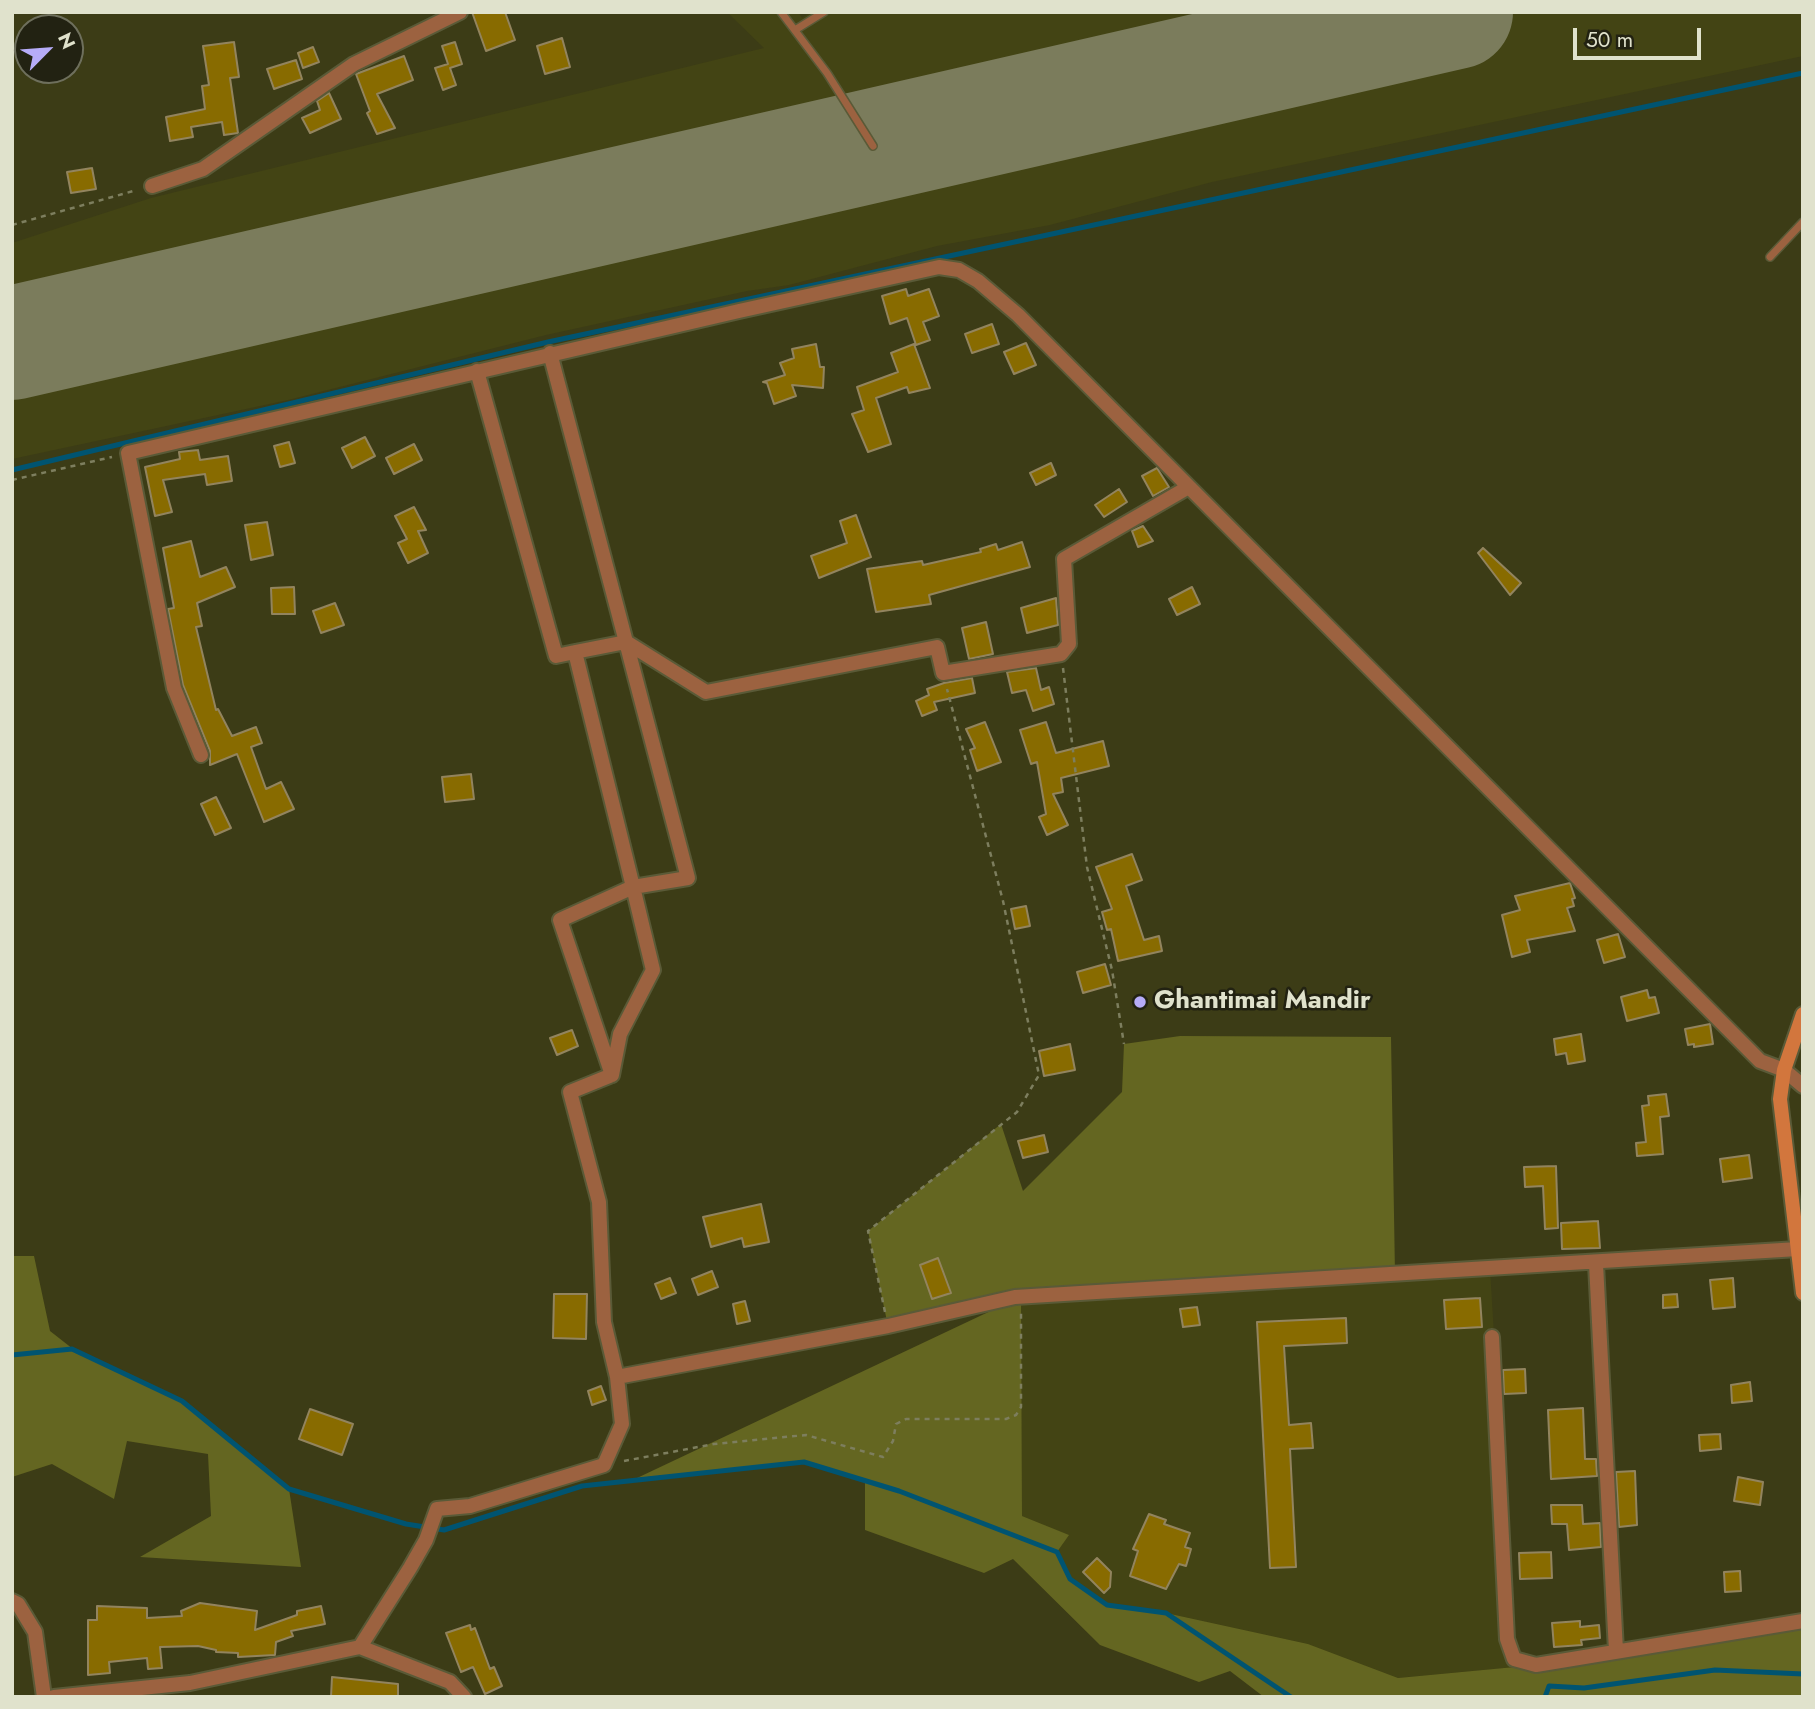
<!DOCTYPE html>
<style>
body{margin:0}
#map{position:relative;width:1815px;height:1709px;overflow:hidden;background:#3c3c16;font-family:Jost,sans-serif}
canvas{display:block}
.frame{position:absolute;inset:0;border:14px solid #e0e2cc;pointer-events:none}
.north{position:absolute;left:14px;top:14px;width:70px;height:70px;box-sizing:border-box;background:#222212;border:2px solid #6e6f5c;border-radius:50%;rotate:65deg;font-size:19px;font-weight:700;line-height:28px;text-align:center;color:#e0e2cc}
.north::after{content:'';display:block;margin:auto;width:24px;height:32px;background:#b6acf8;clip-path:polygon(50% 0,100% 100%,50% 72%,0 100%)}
.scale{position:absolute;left:1573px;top:28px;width:128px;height:32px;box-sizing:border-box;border:4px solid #e0e2cc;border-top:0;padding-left:9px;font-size:21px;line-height:24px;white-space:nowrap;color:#e0e2cc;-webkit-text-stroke:5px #222212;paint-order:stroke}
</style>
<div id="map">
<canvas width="1815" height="1709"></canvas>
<div class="frame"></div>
<div class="north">N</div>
<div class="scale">50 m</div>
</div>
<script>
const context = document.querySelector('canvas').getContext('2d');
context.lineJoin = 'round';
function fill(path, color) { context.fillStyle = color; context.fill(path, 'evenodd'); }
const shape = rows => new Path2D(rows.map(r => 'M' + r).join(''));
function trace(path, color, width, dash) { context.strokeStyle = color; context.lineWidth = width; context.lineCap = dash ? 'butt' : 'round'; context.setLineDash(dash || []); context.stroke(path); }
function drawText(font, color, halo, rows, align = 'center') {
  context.font = font + ' Jost,sans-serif'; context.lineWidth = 5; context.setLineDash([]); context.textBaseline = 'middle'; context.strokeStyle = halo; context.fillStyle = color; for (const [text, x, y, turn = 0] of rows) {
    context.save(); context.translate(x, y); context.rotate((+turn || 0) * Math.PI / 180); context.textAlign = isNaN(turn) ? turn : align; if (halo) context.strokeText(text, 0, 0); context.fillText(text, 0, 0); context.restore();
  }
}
fill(shape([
 [727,12,798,12,802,18,812,12,1803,12,1803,56,1212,182,1050,225,937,246,789,285,747,291,546,335,288,400,12,459,12,243,151,198,764,48],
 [1490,1269,1514,1659,1536,1665,1398,1678,1308,1644,1166,1613,1107,1605,1070,1579,1057,1552,1068,1535,1022,1516,1020,1297]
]), '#434414');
fill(shape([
 [1180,1036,1391,1037,1395,1274,1021,1297,1022,1516,1069,1535,1057,1552,1070,1579,1107,1605,1166,1613,1308,1644,1398,1678,1536,1665,1803,1621,1803,1697,1264,1697,1230,1671,1199,1682,1100,1645,1013,1559,984,1573,865,1530,865,1481,804,1462,637,1478,1018,1298,888,1326,868,1231,1001,1124,1023,1191,1122,1092,1124,1044],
 [12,1256,34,1256,50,1331,73,1349,182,1401,289,1489,301,1567,140,1557,211,1516,208,1454,127,1441,114,1499,52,1464,12,1477]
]), '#646621');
trace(shape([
 [12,470,548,342,1803,73],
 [12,1355,72,1349,182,1401,289,1489,406,1524,444,1530,582,1486,804,1462,899,1491,1057,1552,1070,1579,1107,1605,1166,1613,1291,1697],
 [1545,1697,1549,1686,1584,1688,1715,1670,1803,1674]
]), '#005471', 5);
trace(shape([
 [1362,12,1384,29],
 [1327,42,1347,12]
]), '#7b7c5c', 46);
trace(shape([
 [12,343,1456,12]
]), '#7b7c5c', 114);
const building = shape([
 [472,12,505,12,515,40,486,51,472,12],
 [562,38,570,67,545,74,537,46,562,38],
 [234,42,239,77,230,78,238,133,224,135,222,122,191,127,193,137,170,141,166,117,205,109,202,86,209,85,203,46,234,42],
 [455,42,462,64,450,68,456,85,443,90,435,68,448,64,442,46,455,42],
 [313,47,319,62,303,68,298,53,313,47],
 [404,56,413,80,377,94,395,128,377,134,367,113,370,111,356,74,404,56],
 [296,60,302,79,274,89,267,69,296,60],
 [329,93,341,119,310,133,302,118,320,110,317,101,329,93],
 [92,168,96,189,71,193,67,172,92,168],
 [906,289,908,296,929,289,939,316,923,322,930,340,916,345,907,318,890,324,882,296,906,289],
 [992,324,999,344,972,353,965,334,992,324],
 [1026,343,1036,365,1014,374,1004,352,1026,343],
 [816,344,820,367,824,367,823,388,792,385,796,396,774,404,767,383,763,382,785,375,780,363,794,358,792,349,816,344],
 [914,344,930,388,909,393,907,387,876,398,891,444,868,452,852,414,864,410,857,387,898,372,891,353,914,344],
 [365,437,375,456,352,468,342,448,365,437],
 [289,442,295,463,280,467,274,446,289,442],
 [414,444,422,460,394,474,386,458,414,444],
 [198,450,200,460,228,456,232,481,207,485,205,474,163,480,172,512,155,516,145,467,180,459,179,452,198,450],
 [1051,463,1056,475,1036,485,1030,473,1051,463],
 [1157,468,1169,487,1153,496,1142,476,1157,468],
 [1119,489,1127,502,1104,517,1095,505,1119,489],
 [414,507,426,530,418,531,428,553,408,563,398,543,407,539,395,516,414,507],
 [856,515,871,557,819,578,811,556,847,543,840,521,856,515],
 [267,522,273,555,251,560,245,525,267,522],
 [1143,526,1153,541,1138,547,1132,531,1143,526],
 [191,541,200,577,226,567,235,587,197,603,202,626,196,627,216,710,218,709,232,736,256,727,262,743,251,747,266,789,281,782,294,809,264,822,237,754,210,765,210,751,183,685,168,609,174,608,163,548,191,541],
 [1022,542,1030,567,929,595,931,604,876,612,867,569,922,561,923,565,981,552,980,549,996,544,998,550,1022,542],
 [1483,548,1521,583,1510,595,1478,553,1483,548],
 [294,587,295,614,272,614,271,588,294,587],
 [1192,587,1200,604,1177,615,1169,599,1192,587],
 [1056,598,1058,625,1027,633,1021,608,1056,598],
 [335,603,344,625,321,633,313,611,335,603],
 [986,622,993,654,969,659,962,628,986,622],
 [1036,668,1041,690,1049,687,1054,704,1033,711,1026,690,1012,693,1007,672,1036,668],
 [972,678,975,693,934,702,937,710,922,716,916,701,929,695,927,689,944,683,972,678],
 [985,722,1001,762,977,771,970,750,975,748,966,729,985,722],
 [1046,722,1056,753,1103,741,1109,766,1061,778,1063,792,1053,794,1068,825,1047,835,1039,817,1046,814,1037,762,1031,764,1020,730,1046,722],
 [471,774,474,799,445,802,442,777,471,774],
 [216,797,231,828,215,835,201,804,216,797],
 [1132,854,1142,880,1126,886,1144,940,1159,936,1162,951,1118,961,1111,929,1107,930,1102,912,1112,909,1096,867,1132,854],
 [1570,883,1575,898,1572,899,1574,906,1567,908,1575,931,1527,940,1530,952,1512,957,1502,915,1520,910,1515,896,1570,883],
 [1026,906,1030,926,1015,929,1011,909,1026,906],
 [1618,934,1625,957,1604,963,1597,940,1618,934],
 [1105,964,1111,985,1083,993,1077,972,1105,964],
 [1647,990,1649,998,1655,997,1659,1013,1627,1021,1621,997,1647,990],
 [1710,1024,1713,1044,1694,1047,1694,1044,1688,1045,1685,1029,1710,1024],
 [572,1030,578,1046,557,1055,550,1038,572,1030],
 [1581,1034,1585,1061,1568,1064,1566,1053,1556,1055,1554,1039,1581,1034],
 [1070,1044,1075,1070,1044,1076,1039,1051,1070,1044],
 [1666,1094,1669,1116,1660,1117,1663,1154,1637,1156,1636,1143,1646,1142,1642,1106,1649,1105,1648,1096,1666,1094],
 [1044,1135,1048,1152,1023,1158,1018,1141,1044,1135],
 [1749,1155,1752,1178,1723,1182,1720,1159,1749,1155],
 [1556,1166,1558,1228,1545,1229,1543,1186,1525,1187,1524,1167,1556,1166],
 [761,1204,769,1242,744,1247,742,1238,711,1247,703,1217,761,1204],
 [1598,1221,1600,1248,1562,1249,1561,1223,1598,1221],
 [938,1258,951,1293,932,1299,920,1265,938,1258],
 [712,1271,718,1287,698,1295,692,1279,712,1271],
 [670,1278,676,1293,661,1299,655,1284,670,1278],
 [1733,1278,1735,1307,1713,1309,1710,1280,1733,1278],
 [554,1294,587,1294,586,1339,553,1338,554,1294],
 [1677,1294,1678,1307,1663,1308,1663,1295,1677,1294],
 [1480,1298,1482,1327,1446,1329,1444,1300,1480,1298],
 [745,1301,750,1321,737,1324,733,1304,745,1301],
 [1197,1307,1200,1325,1183,1327,1180,1309,1197,1307],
 [1346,1318,1347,1343,1284,1346,1289,1425,1311,1423,1313,1448,1290,1449,1296,1567,1270,1568,1257,1322,1346,1318],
 [1525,1369,1526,1393,1504,1394,1503,1370,1525,1369],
 [1750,1382,1752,1401,1732,1403,1731,1385,1750,1382],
 [601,1386,606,1400,592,1405,588,1391,601,1386],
 [1583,1408,1585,1459,1596,1459,1597,1476,1551,1479,1548,1410,1583,1408],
 [310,1409,353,1424,342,1455,299,1439,310,1409],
 [1720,1434,1721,1449,1700,1451,1699,1435,1720,1434],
 [1635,1471,1637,1525,1619,1527,1616,1472,1635,1471],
 [1738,1477,1763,1482,1760,1505,1734,1501,1738,1477],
 [1551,1505,1582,1505,1583,1524,1600,1523,1601,1547,1569,1550,1567,1524,1552,1524,1551,1505],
 [1149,1514,1166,1520,1164,1524,1190,1533,1185,1547,1191,1549,1186,1566,1179,1564,1166,1589,1130,1576,1138,1551,1133,1549,1149,1514],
 [1551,1552,1552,1578,1520,1579,1519,1553,1551,1552],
 [1097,1558,1111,1572,1110,1587,1104,1593,1083,1572,1097,1558],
 [1740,1571,1741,1591,1725,1592,1724,1572,1740,1571],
 [200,1603,257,1611,255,1630,297,1615,297,1611,321,1606,325,1624,291,1631,293,1636,276,1642,275,1655,238,1657,238,1653,216,1652,216,1650,198,1646,160,1647,162,1668,148,1669,147,1658,109,1662,110,1673,88,1675,88,1620,97,1620,97,1606,147,1608,147,1618,182,1616,181,1611,200,1603],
 [1580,1621,1580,1627,1599,1625,1600,1638,1581,1640,1582,1645,1554,1647,1552,1623,1580,1621],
 [470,1625,471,1630,475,1628,490,1669,494,1667,502,1686,485,1694,473,1667,461,1672,446,1633,470,1625],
 [332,1677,398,1684,398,1697,331,1697,332,1677]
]);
fill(building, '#886b00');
trace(building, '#92845e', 2);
const service = shape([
 [781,12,827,73,873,146],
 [795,30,824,12],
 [1770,257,1803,222]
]);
const minor = shape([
 [152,186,203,169,354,64,460,12],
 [550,353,626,642,688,878,633,887,653,970,620,1034,612,1075,560,920,633,887,575,652,626,642,706,692,937,647,943,673,1061,654,1069,644,1064,559,1187,488],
 [477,371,556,656,575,652],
 [201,755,174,688,128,453,739,311,939,267,959,270,978,281,1018,315,1760,1061,1784,1070,1803,1086],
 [612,1075,570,1092,599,1202,604,1322,617,1377,888,1326,1015,1297,1798,1249],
 [1596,1264,1616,1651],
 [1492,1337,1507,1639,1514,1659,1536,1665,1803,1621],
 [12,1601,18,1604,35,1632,44,1697],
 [360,1647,410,1568,426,1540,437,1509,470,1506,604,1465,622,1424,617,1377],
 [54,1697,190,1683,360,1647,450,1682,464,1697]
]);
const secondary = shape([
 [1803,1014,1784,1070,1780,1099,1803,1293]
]);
trace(service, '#5a5a37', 10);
trace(minor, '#5a5a37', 18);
trace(secondary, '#5a5a37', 18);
trace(shape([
 [12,225,137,190],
 [12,480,112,457],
 [1063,668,1087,867,1112,970,1124,1044],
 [885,1312,868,1231,1017,1112,1039,1075,1003,901,947,689],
 [624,1461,714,1444,806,1435,883,1457,893,1441,896,1424,906,1419,1006,1419,1016,1415,1021,1407,1021,1311]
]), '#7d7e5e', 2.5, [5, 5]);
trace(service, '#9c6240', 7);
trace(minor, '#9c6240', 14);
trace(secondary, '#d2763d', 14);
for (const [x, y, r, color] of [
 [1140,1002,7,"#b6acf8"]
]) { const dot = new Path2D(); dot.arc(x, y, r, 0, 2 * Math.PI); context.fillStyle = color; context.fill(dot); trace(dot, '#222212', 2.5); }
drawText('bold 26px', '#e0e2cc', '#222212', [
 ["Ghantimai Mandir",1154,1002]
], 'left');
</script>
